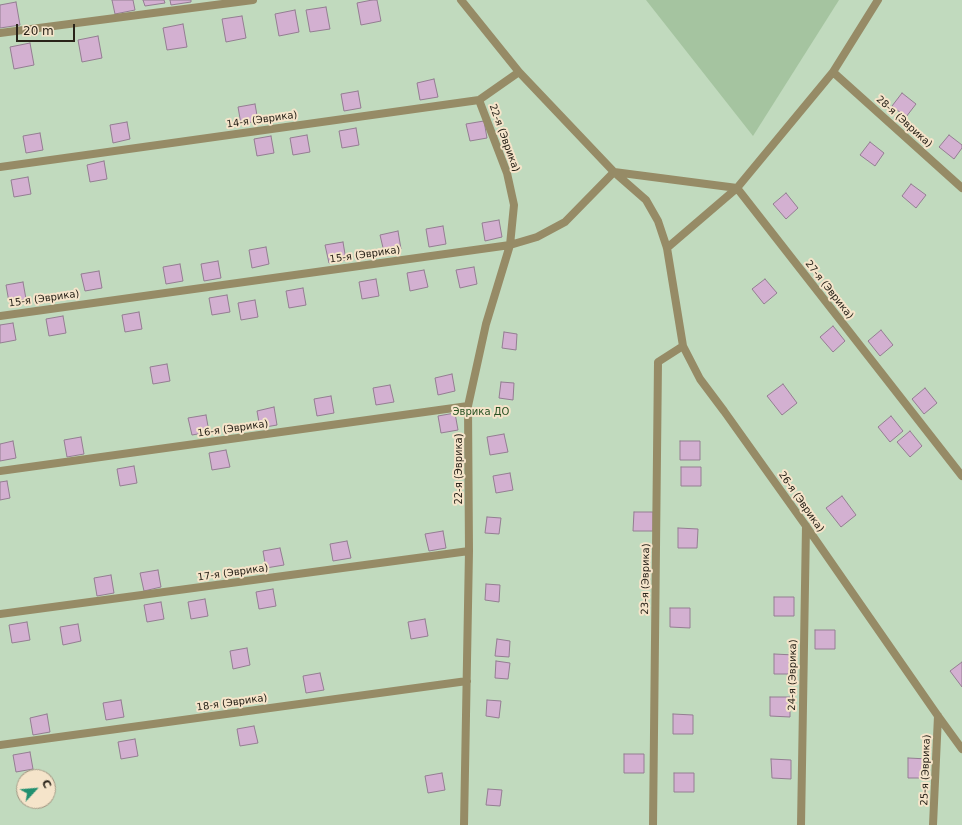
<!DOCTYPE html>
<meta charset="utf-8">
<style>
body{margin:0}
#map{position:relative;width:962px;height:825px;overflow:hidden;background:#f5e4ca;font-family:"DejaVu Sans",sans-serif}
canvas{display:block}
.north{position:absolute;left:16px;top:769px;width:40px;height:40px;box-sizing:border-box;background:#f5e4ca;border:1px solid #a39783;border-radius:50%;rotate:64deg;font-size:11px;font-weight:700;line-height:16px;text-align:center;color:#292319}
.north::after{content:'';display:block;margin:auto;width:14px;height:18px;background:#219070;clip-path:polygon(50% 0,100% 100%,50% 72%,0 100%)}
.scale{position:absolute;left:16px;top:24px;width:59px;height:18px;box-sizing:border-box;border:2px solid #292319;border-top:0;padding-left:5px;font-size:12px;line-height:14px;white-space:nowrap;color:#292319;-webkit-text-stroke:3px #f5e4ca;paint-order:stroke}
</style>
<div id="map">
<canvas width="962" height="825"></canvas>
<div class="north">С</div>
<div class="scale">20 m</div>
</div>
<script>
const context = document.querySelector('canvas').getContext('2d');
context.lineJoin = 'round';
function fill(path, color) { context.fillStyle = color; context.fill(path, 'evenodd'); }
const shape = rows => new Path2D(rows.map(r => 'M' + r).join(''));
function trace(path, color, width, dash) { context.strokeStyle = color; context.lineWidth = width; context.lineCap = dash ? 'butt' : 'round'; context.setLineDash(dash || []); context.stroke(path); }
function drawText(font, color, halo, rows, align = 'center') {
  context.font = font + ' "DejaVu Sans",sans-serif'; context.lineWidth = 4; context.setLineDash([]); context.textBaseline = 'middle'; context.strokeStyle = halo; context.fillStyle = color; for (const [text, x, y, turn = 0] of rows) {
    context.save(); context.translate(x, y); context.rotate((+turn || 0) * Math.PI / 180); context.textAlign = isNaN(turn) ? turn : align; if (halo) context.strokeText(text, 0, 0); context.fillText(text, 0, 0); context.restore();
  }
}
fill(shape([
 [0,0,962,0,962,825,0,825],
 [24,777,48,777,48,801,24,801]
]), '#c1dabe');
fill(shape([
 [646,0,839,0,753,136]
]), '#a5c4a0');
const building = shape([
 [112,0,133,0,135,10,115,14,112,0],
 [143,0,164,0,165,3,145,6,143,0],
 [170,0,191,0,191,2,171,5,170,0],
 [372,0,377,0,381,21,361,25,357,3,372,0],
 [16,2,20,25,0,28,0,5,16,2],
 [326,7,330,29,310,32,306,10,326,7],
 [295,10,299,32,279,36,275,14,295,10],
 [242,16,246,38,226,42,222,19,242,16],
 [183,24,187,47,167,50,163,28,183,24],
 [98,36,102,58,82,62,78,40,98,36],
 [30,43,34,65,14,69,10,47,30,43],
 [434,79,438,97,420,100,417,83,434,79],
 [358,91,361,108,344,111,341,94,358,91],
 [902,93,916,104,906,117,892,106,902,93],
 [255,104,258,121,241,124,238,107,255,104],
 [484,121,487,138,470,141,466,124,484,121],
 [127,122,130,139,113,143,110,125,127,122],
 [356,128,359,145,342,148,339,131,356,128],
 [40,133,43,150,26,153,23,136,40,133],
 [307,135,310,152,293,155,290,138,307,135],
 [949,135,962,145,962,148,954,159,939,147,949,135],
 [271,136,274,153,257,156,254,139,271,136],
 [870,142,884,153,875,166,860,155,870,142],
 [104,161,107,179,90,182,87,165,104,161],
 [28,177,31,194,14,197,11,180,28,177],
 [911,184,926,195,916,208,902,196,911,184],
 [786,193,798,208,786,219,773,204,786,193],
 [499,220,502,237,485,241,482,223,499,220],
 [443,226,446,244,429,247,426,229,443,226],
 [398,231,401,249,384,252,380,235,398,231],
 [343,242,346,260,329,263,325,245,343,242],
 [266,247,269,264,252,268,249,250,266,247],
 [218,261,221,278,204,281,201,264,218,261],
 [180,264,183,281,166,284,163,267,180,264],
 [474,267,477,284,460,288,456,270,474,267],
 [424,270,428,287,410,291,407,273,424,270],
 [99,271,102,288,85,291,81,274,99,271],
 [376,279,379,296,362,299,359,282,376,279],
 [765,279,777,293,764,304,752,289,765,279],
 [23,282,26,299,9,302,6,285,23,282],
 [303,288,306,305,289,308,286,291,303,288],
 [227,295,230,312,212,315,209,298,227,295],
 [255,300,258,317,241,320,238,303,255,300],
 [139,312,142,329,125,332,122,315,139,312],
 [63,316,66,333,49,336,46,319,63,316],
 [13,323,16,340,0,343,0,325,13,323],
 [833,326,845,341,833,352,820,337,833,326],
 [881,330,893,345,880,356,868,341,881,330],
 [504,332,517,334,516,350,502,348,504,332],
 [167,364,170,381,153,384,150,367,167,364],
 [452,374,455,391,438,395,435,378,452,374],
 [501,382,514,383,513,400,499,398,501,382],
 [783,384,797,403,782,415,767,396,783,384],
 [390,385,394,402,376,405,373,388,390,385],
 [925,388,937,403,924,414,912,399,925,388],
 [331,396,334,413,317,416,314,399,331,396],
 [274,407,277,425,260,428,257,411,274,407],
 [455,413,458,430,441,433,438,416,455,413],
 [206,415,209,432,192,435,188,418,206,415],
 [891,416,903,431,890,442,878,427,891,416],
 [910,431,922,446,910,457,897,442,910,431],
 [504,434,508,452,490,455,487,437,504,434],
 [81,437,84,454,67,457,64,440,81,437],
 [13,441,16,458,0,461,0,444,13,441],
 [680,441,700,441,700,460,680,460,680,441],
 [226,450,230,467,212,470,209,453,226,450],
 [134,466,137,483,120,486,117,469,134,466],
 [681,467,701,467,701,486,681,486,681,467],
 [510,473,513,490,496,493,493,476,510,473],
 [7,481,10,498,0,500,0,482,7,481],
 [842,496,856,515,841,527,826,508,842,496],
 [634,512,653,512,653,531,633,531,634,512],
 [487,517,501,518,499,534,485,533,487,517],
 [678,528,698,529,697,548,678,548,678,528],
 [443,531,446,548,429,551,425,534,443,531],
 [347,541,351,558,333,561,330,544,347,541],
 [280,548,284,565,266,568,263,551,280,548],
 [158,570,161,587,144,591,140,573,158,570],
 [111,575,114,593,97,596,94,578,111,575],
 [486,584,500,585,499,602,485,600,486,584],
 [273,589,276,606,259,609,256,592,273,589],
 [774,597,794,597,794,616,774,616,774,597],
 [205,599,208,616,191,619,188,602,205,599],
 [161,602,164,619,147,622,144,605,161,602],
 [670,608,690,608,690,628,670,627,670,608],
 [425,619,428,636,411,639,408,622,425,619],
 [27,622,30,640,12,643,9,625,27,622],
 [78,624,81,641,63,645,60,627,78,624],
 [815,630,835,630,835,649,815,649,815,630],
 [497,639,510,641,509,657,495,656,497,639],
 [247,648,250,665,233,669,230,651,247,648],
 [774,654,794,655,794,674,774,674,774,654],
 [496,661,510,663,508,679,495,678,496,661],
 [962,662,962,687,950,671,962,662],
 [320,673,324,690,306,693,303,676,320,673],
 [770,697,790,697,790,717,770,716,770,697],
 [121,700,124,717,106,720,103,703,121,700],
 [487,700,501,701,499,718,486,716,487,700],
 [47,714,50,732,33,735,30,718,47,714],
 [673,714,693,715,693,734,673,734,673,714],
 [254,726,258,743,240,746,237,729,254,726],
 [135,739,138,756,121,759,118,742,135,739],
 [30,752,33,769,16,772,13,755,30,752],
 [624,754,644,754,644,773,624,773,624,754],
 [908,758,928,759,927,778,908,778,908,758],
 [771,759,791,760,791,779,772,778,771,759],
 [442,773,445,790,428,793,425,776,442,773],
 [674,773,694,773,694,792,674,792,674,773],
 [488,789,502,790,500,806,486,805,488,789]
]);
fill(building, '#d3b0d1');
trace(building, '#947e92', 1);
trace(shape([
 [461,0,519,72,614,172,737,188,833,72,878,0],
 [0,33,253,0],
 [833,72,962,188],
 [0,167,479,100,519,72],
 [667,248,737,188,962,476],
 [0,316,510,245,537,237,565,222,614,172,646,200,658,221,667,248,683,346,700,379,724,411,806,526,938,716,962,749],
 [0,471,468,406],
 [0,614,469,551],
 [0,745,467,681],
 [464,825,469,551,468,406,486,324,510,245,514,205,507,173,479,100],
 [653,825,658,362,683,346],
 [801,825,806,526],
 [933,825,938,716]
]), '#968b66', 8);
drawText('10px', '#292319', '#f5e4ca', [
 ["14-я (Эврика)",262,120,-8],
 ["28-я (Эврика)",904,122,42],
 ["22-я (Эврика)",504,138,70],
 ["15-я (Эврика)",365,255,-8],
 ["27-я (Эврика)",829,290,52],
 ["15-я (Эврика)",44,299,-8],
 ["16-я (Эврика)",233,429,-8],
 ["22-я (Эврика)",459,469,-90],
 ["26-я (Эврика)",801,502,55],
 ["17-я (Эврика)",233,573,-8],
 ["23-я (Эврика)",646,579,-89],
 ["24-я (Эврика)",793,675,-89],
 ["18-я (Эврика)",232,703,-8],
 ["25-я (Эврика)",926,770,-88]
]);
drawText('10px', '#285223', '#f5e4ca', [
 ["Эврика ДО",481,412]
]);
</script>
